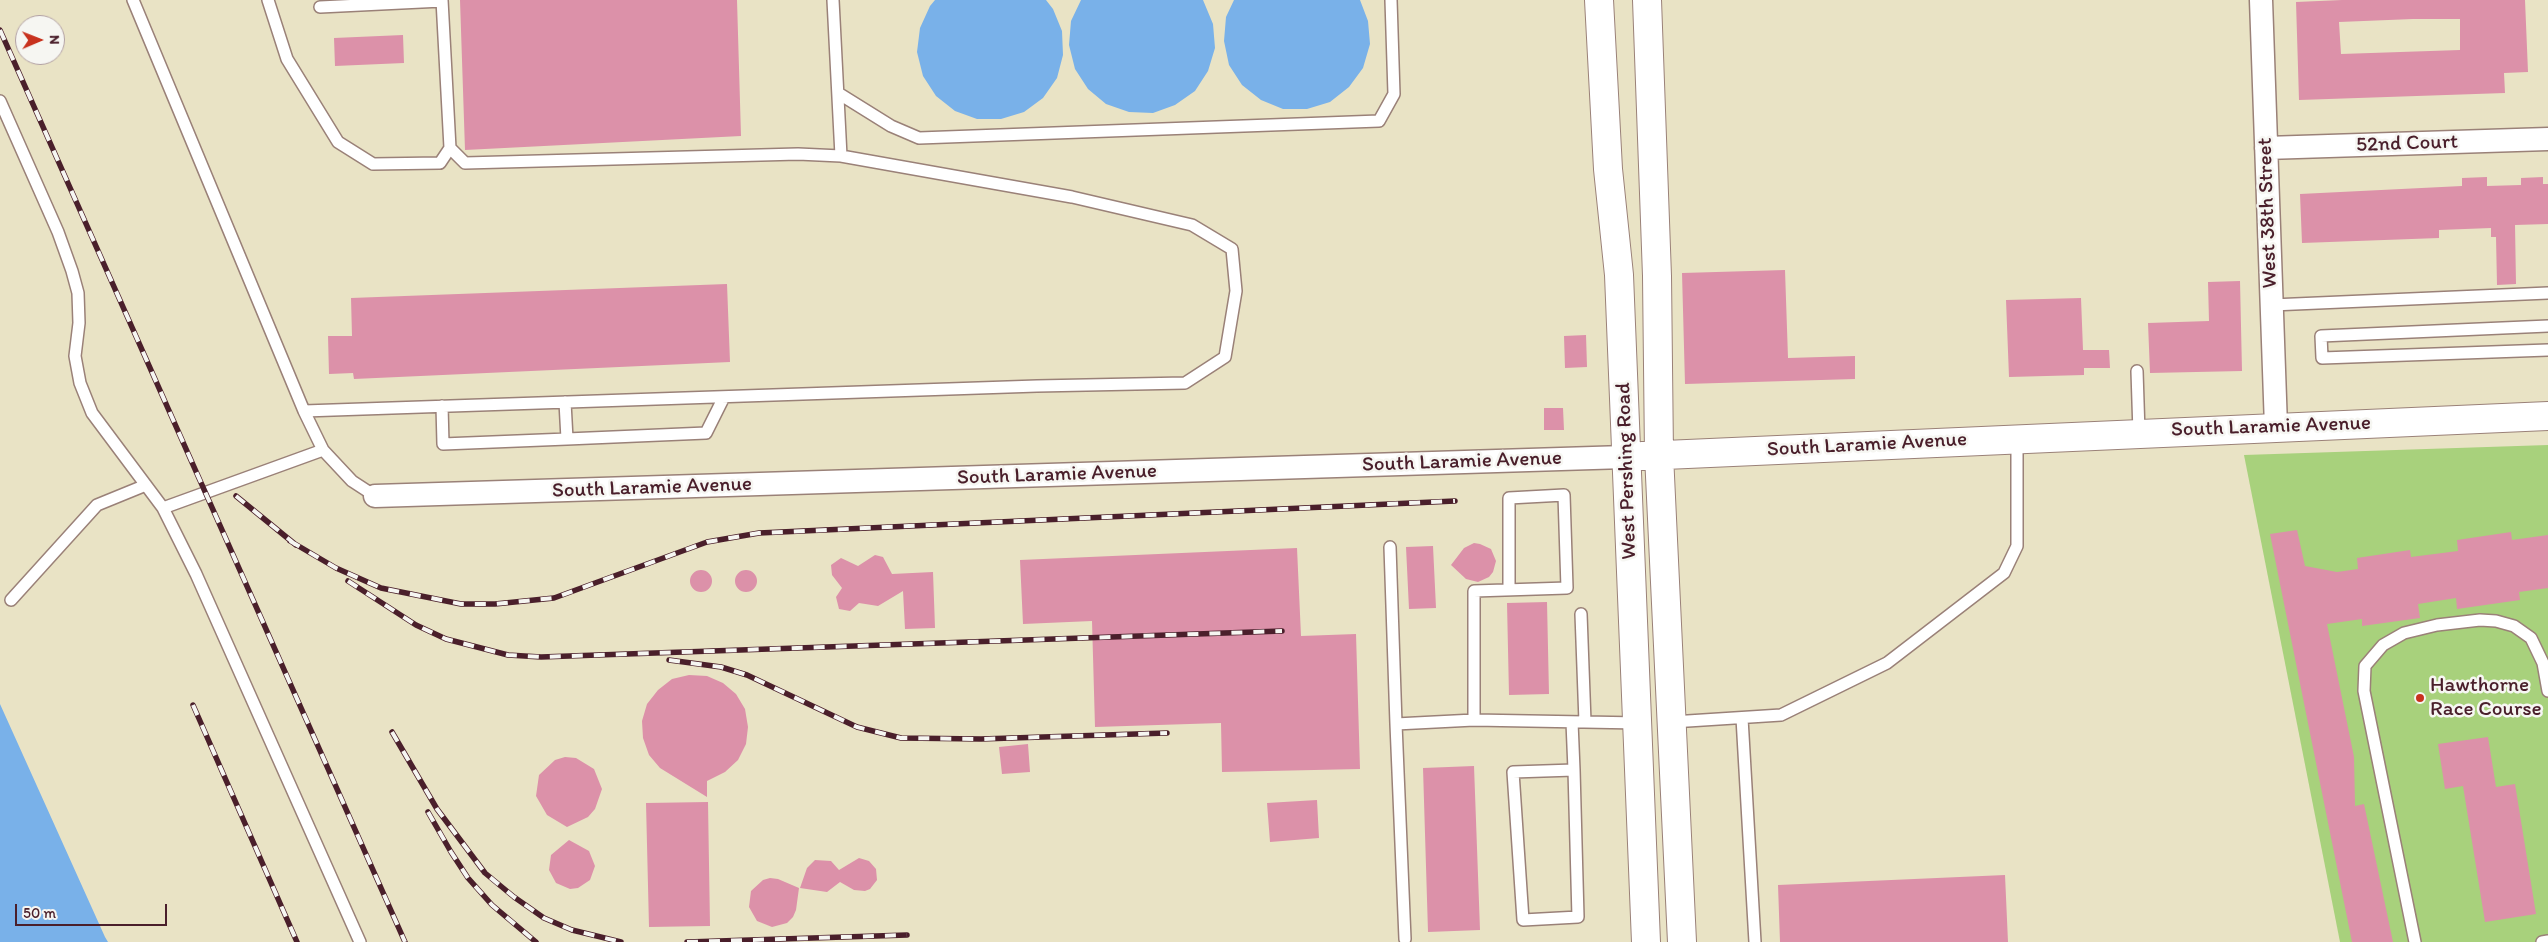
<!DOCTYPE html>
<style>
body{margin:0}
#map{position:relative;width:2548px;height:942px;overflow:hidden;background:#e9e3c5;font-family:Itim,sans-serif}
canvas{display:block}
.north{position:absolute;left:15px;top:15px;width:50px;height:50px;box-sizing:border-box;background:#f6f6f2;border:1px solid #b1a0a2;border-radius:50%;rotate:89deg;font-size:14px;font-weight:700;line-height:20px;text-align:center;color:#4a1f2b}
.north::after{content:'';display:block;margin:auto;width:18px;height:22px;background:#c8321e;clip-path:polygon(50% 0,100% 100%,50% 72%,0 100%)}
.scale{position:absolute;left:15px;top:904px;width:152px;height:22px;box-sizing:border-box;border:2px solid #4a1f2b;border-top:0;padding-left:6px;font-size:15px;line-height:18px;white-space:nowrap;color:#4a1f2b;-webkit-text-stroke:4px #f6f6f2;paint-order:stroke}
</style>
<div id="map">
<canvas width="2548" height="942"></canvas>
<div class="north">N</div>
<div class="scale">50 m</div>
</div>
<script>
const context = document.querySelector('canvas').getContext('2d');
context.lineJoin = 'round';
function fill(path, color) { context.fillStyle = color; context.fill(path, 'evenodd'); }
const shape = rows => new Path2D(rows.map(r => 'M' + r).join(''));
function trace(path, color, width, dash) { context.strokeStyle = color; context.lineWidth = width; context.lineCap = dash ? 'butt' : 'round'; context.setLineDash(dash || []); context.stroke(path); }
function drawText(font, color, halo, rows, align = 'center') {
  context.font = font + ' Itim,sans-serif'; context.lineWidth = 5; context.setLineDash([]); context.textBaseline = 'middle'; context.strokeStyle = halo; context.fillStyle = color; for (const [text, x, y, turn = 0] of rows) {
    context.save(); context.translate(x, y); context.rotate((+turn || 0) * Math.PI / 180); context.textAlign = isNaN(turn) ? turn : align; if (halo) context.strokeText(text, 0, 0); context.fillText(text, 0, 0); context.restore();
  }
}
fill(shape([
 [2548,445,2548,942,2340,942,2244,455]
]), '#a8d17c');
fill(shape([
 [935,0,1046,0,1053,9,1062,31,1063,55,1057,78,1043,98,1024,112,1001,119,977,119,955,111,936,96,923,76,917,52,920,28,930,6],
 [1081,0,1203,0,1213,24,1215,48,1208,71,1195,91,1175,105,1153,113,1129,112,1106,104,1088,89,1075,69,1069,45,1071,21],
 [1234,0,1360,0,1368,21,1370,44,1363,68,1349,87,1330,102,1307,109,1283,109,1261,100,1242,85,1229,65,1224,41,1226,17],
 [0,704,105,937,108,942,0,942]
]), '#79b1e9');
fill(shape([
 [460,0,737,0,741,136,465,150],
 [2342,0,2525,0,2528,72,2504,73,2505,93,2299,100,2296,2],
 [2413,19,2460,19,2460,50,2341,54,2339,22],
 [403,35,404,63,335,66,334,38],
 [2487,177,2487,186,2521,185,2521,178,2543,177,2543,184,2548,184,2548,224,2515,225,2516,284,2497,285,2496,237,2491,237,2491,228,2439,230,2439,238,2302,243,2300,194,2462,186,2462,178],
 [1785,270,1788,358,1855,356,1855,379,1685,384,1682,273],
 [2240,281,2242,371,2150,373,2148,323,2209,321,2208,282],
 [727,284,730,362,354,379,353,373,329,374,328,336,352,336,351,298],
 [2081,298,2083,350,2109,350,2110,368,2084,368,2084,375,2009,377,2006,300],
 [1586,335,1587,367,1565,368,1564,336],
 [1544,408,1563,408,1564,430,1544,430],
 [2297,530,2305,566,2337,572,2358,569,2357,558,2410,550,2411,557,2458,551,2457,540,2511,532,2512,540,2548,535,2548,588,2519,592,2520,600,2457,609,2456,598,2418,604,2420,618,2362,626,2362,619,2327,624,2354,757,2355,806,2364,804,2393,942,2352,942,2270,534],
 [1474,543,1480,544,1491,549,1496,561,1493,572,1489,577,1478,582,1466,579,1451,565,1464,548],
 [1433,546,1436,608,1409,609,1406,547],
 [1297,548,1301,636,1356,634,1360,769,1222,772,1221,723,1095,727,1092,621,1023,624,1020,560],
 [875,555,883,557,892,574,933,572,935,628,905,629,903,591,878,606,859,603,850,611,839,609,836,597,842,588,832,575,831,565,841,558,858,566],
 '735 581a11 11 0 1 1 22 0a11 11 0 1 1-22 0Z',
 '690 581a11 11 0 1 1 22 0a11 11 0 1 1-22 0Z',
 [1547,602,1549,694,1509,695,1507,603],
 [689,675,707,676,723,683,736,694,745,709,748,727,746,744,738,760,725,772,707,781,707,797,660,768,649,755,643,738,642,721,647,704,658,690,672,679],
 [2488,737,2496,787,2515,784,2536,914,2485,922,2463,786,2445,789,2438,744],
 [1028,744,1030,772,1002,774,999,747],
 [565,757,576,758,594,769,602,789,595,809,588,817,567,827,547,815,536,796,539,775,555,760],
 [1474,766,1480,930,1428,932,1423,768],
 [1317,800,1319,838,1270,842,1267,803],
 [708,802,710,926,649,927,646,803],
 [569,840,589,851,595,866,590,880,578,888,570,889,556,883,549,870,551,855],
 [859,858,869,861,876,869,877,880,870,889,865,891,854,890,840,882,827,892,800,888,807,868,815,860,831,861,839,870],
 [2005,875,2008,942,1780,942,1778,885],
 [770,878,778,879,799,888,796,910,793,917,787,923,772,927,757,921,749,907,751,891,763,880]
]), '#dc91a9');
const lane = shape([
 [133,0,304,411,323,450,352,481,375,496],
 [268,0,287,59,338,142,373,164,440,163,450,148],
 [442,0,450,148,465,163,798,154,841,156],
 [320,7,442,1],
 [838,93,891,126,919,138,1379,121,1394,94,1391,0],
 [0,101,58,232,72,271,78,293,79,323,75,356,80,383,92,413,163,508,196,574,360,942],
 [2272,305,2548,293],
 [2548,326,2321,336,2322,358,2548,350],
 [2137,371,2139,433],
 [442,406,443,444,567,439,565,402],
 [304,411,1037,386,1185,383,1225,357,1236,291,1232,249,1192,225,1072,197,841,156,833,0],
 [567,439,706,433,724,397],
 [163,508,323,450],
 [1390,547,1396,724],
 [1509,590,1509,498,1564,495,1567,588,1474,591,1474,720,1639,723],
 [11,600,97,505,146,485],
 [1581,614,1585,722],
 [1742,718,1755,942],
 [1572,722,1574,770,1578,917,1523,920,1513,772,1574,770],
 [1672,722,1781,715,1887,663,2004,573,2017,546,2017,439],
 [1405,939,1396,724,1474,720],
 [2415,942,2364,691,2365,666,2383,645,2404,633,2437,625,2480,620,2496,621,2514,626,2531,638,2543,663,2548,691],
 [2542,942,2548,941]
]);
const street = shape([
 [2261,0,2276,427],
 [2266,148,2548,139],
 [375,496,1625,457]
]);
const secondary = shape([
 [1599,0,1608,169,1619,275,1646,942],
 [1647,0,1657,276,1659,455,1682,942],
 [1642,456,2548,416]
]);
trace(lane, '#9a8178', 14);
trace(street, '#9a8178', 25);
trace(secondary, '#9a8178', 30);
trace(lane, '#fff', 11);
trace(street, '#fff', 22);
trace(secondary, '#fff', 28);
const rail = shape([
 [0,30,405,942],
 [236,496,296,545],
 [290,541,336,568,381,588,461,604,495,604,554,598,707,542,759,533,1455,501],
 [348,581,416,625,446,639,508,655,541,657,1282,631],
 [669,660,721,667,747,675,857,727,901,738,981,739,1167,733],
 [193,705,297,942],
 [392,732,437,809,485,873,514,897,544,918,572,930,621,942],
 [428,812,451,852,468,878,492,905,536,942],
 [687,942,907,935]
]);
trace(rail, '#4a1f2b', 5.5);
trace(rail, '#f6f6f2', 4, [11]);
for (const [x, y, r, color] of [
 [2420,698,5,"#c8321e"]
]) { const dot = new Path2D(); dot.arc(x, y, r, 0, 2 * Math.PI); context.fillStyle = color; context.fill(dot); trace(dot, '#f6f6f2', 2); }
drawText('21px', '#4a1f2b', '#f6f6f2', [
 ["52nd Court",2407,144,-2],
 ["West 38th Street",2268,213,-92],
 ["South Laramie Avenue",2271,427,-2],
 ["South Laramie Avenue",1867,445,-3],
 ["South Laramie Avenue",1462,462,-2],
 ["West Pershing Road",1627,471,-92],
 ["South Laramie Avenue",1057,475,-2],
 ["South Laramie Avenue",652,488,-2]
]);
drawText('21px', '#4a1f2b', '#f6f6f2', [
 ["Hawthorne",2430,686],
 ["Race Course",2430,710]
], 'left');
</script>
